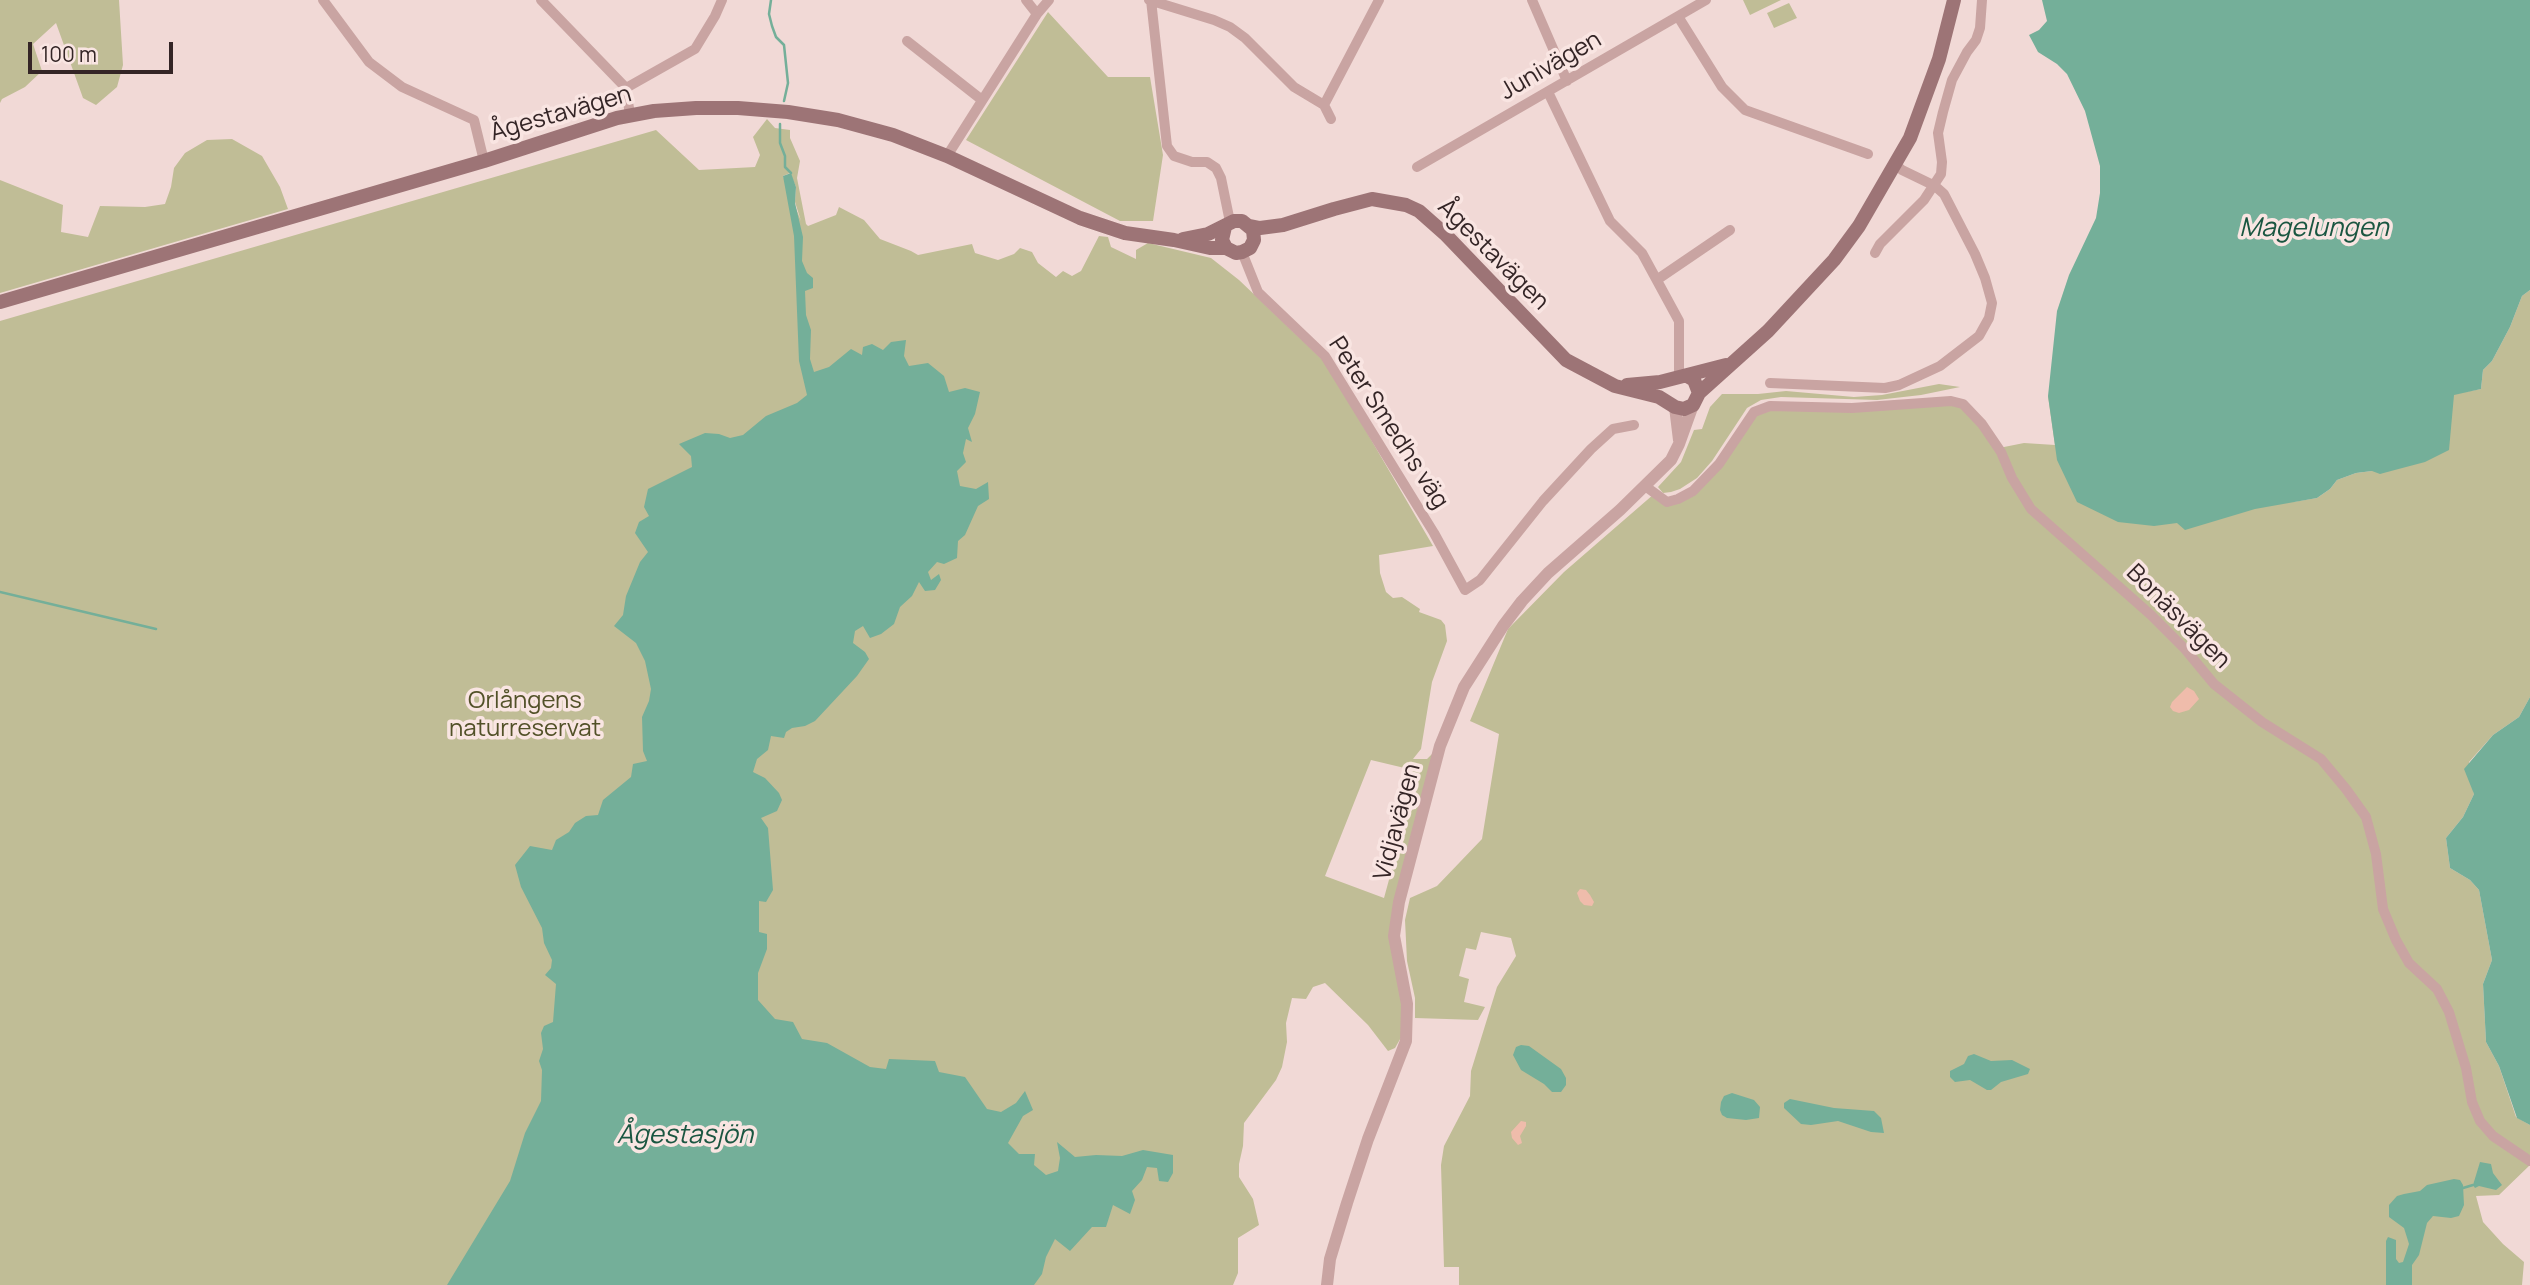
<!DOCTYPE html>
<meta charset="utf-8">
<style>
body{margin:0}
#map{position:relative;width:2530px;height:1285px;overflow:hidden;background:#f1d9d6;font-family:Manrope,sans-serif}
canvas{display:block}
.scale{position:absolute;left:28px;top:42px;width:145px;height:32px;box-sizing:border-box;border:4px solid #342526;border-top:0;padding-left:9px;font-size:21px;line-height:24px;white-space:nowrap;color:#342526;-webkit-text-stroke:5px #f9e5e2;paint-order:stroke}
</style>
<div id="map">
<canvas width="2530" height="1285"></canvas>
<div class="scale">100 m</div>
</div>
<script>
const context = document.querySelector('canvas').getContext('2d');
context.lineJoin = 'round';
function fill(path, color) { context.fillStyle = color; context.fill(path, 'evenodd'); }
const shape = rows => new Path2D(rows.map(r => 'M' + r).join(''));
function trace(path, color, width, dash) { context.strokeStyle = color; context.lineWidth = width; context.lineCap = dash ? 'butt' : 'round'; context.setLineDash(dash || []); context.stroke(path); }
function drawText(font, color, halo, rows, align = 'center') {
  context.font = font + ' Manrope,sans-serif'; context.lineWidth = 7; context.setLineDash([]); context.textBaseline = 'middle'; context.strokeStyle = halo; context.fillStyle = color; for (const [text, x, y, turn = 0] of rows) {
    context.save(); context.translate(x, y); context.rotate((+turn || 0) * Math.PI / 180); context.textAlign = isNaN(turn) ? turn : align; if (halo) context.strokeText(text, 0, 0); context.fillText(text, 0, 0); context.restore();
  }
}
fill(shape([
 [0,0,119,0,123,65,117,87,96,105,83,98,56,23,33,44,42,71,25,87,2,99,0,103],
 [1743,0,1781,0,1750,15],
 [1789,3,1797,18,1774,28,1767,13],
 [1048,12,1108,77,1150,77,1163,155,1153,221,1120,221,966,140],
 [767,119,775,128,790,130,790,138,800,161,797,178,806,224,808,226,836,215,839,207,864,220,880,239,911,251,918,255,972,244,975,253,998,260,1014,254,1020,248,1032,252,1038,263,1056,277,1063,271,1072,276,1081,271,1099,236,1108,237,1111,247,1136,259,1136,250,1148,243,1211,258,1239,280,1327,364,1433,546,1379,555,1380,573,1386,592,1393,598,1402,597,1420,609,1419,612,1441,620,1445,625,1447,641,1432,682,1421,749,1413,759,1427,759,1440,746,1394,936,1407,1027,1395,1048,1388,1051,1368,1025,1325,983,1313,987,1306,999,1292,998,1286,1023,1287,1042,1282,1067,1276,1080,1244,1123,1243,1146,1239,1164,1239,1177,1253,1199,1259,1225,1238,1238,1238,1273,1233,1285,0,1285,0,321,656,130,699,170,755,167,760,155,753,137],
 [790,173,796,187,795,202,801,221,783,176],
 [1371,760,1413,770,1409,790,1418,795,1416,809,1408,810,1384,898,1325,876],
 [232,139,262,156,280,187,288,209,0,293,0,180,63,205,61,232,88,237,100,206,145,207,165,204,171,187,174,168,185,153,207,140],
 [2530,290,2530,697,2519,717,2493,735,2469,762,2474,794,2463,817,2446,838,2450,868,2470,880,2479,890,2492,960,2483,984,2486,1042,2499,1066,2516,1117,2530,1125,2530,1165,2499,1195,2476,1196,2483,1222,2503,1244,2524,1262,2522,1285,1459,1285,1459,1267,1444,1267,1441,1165,1444,1146,1470,1096,1471,1071,1497,987,1516,956,1511,938,1481,932,1476,950,1466,948,1459,976,1469,979,1464,1002,1485,1007,1478,1020,1415,1018,1415,998,1407,961,1405,920,1410,898,1437,886,1482,839,1499,734,1470,721,1508,629,1564,572,1654,494,1667,502,1693,491,1741,428,1770,406,1963,404,1999,448,2024,443,2055,445,2048,396,2248,501,2293,502,2317,498,2330,489,2337,480,2356,473,2372,471,2453,403,2453,394,2481,389,2483,370,2492,361,2510,327,2522,296],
 [1939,384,1960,387,1921,395,1877,400,1781,397,1761,400,1747,408,1712,461,1697,478,1680,489,1671,492,1663,493,1658,487,1681,462,1694,430,1702,429,1710,407,1722,394,1758,394,1786,391,1854,397,1882,395]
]), '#c0bd96');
fill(shape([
 [2187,687,2194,691,2199,699,2189,710,2179,713,2173,711,2170,707,2172,702],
 [1580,889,1586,890,1590,895,1594,902,1592,906,1584,905,1580,901,1577,893],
 [1521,1121,1526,1122,1526,1126,1520,1136,1522,1143,1518,1145,1512,1138,1511,1132]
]), '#efbcab');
fill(shape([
 [2042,0,2530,0,2530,290,2522,296,2510,327,2492,361,2483,370,2481,389,2454,395,2449,450,2425,462,2391,471,2380,474,2372,471,2356,473,2337,480,2330,489,2317,498,2255,509,2185,530,2177,523,2154,526,2118,522,2077,502,2057,460,2048,396,2057,311,2069,275,2096,218,2100,193,2100,166,2085,111,2067,74,2057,64,2038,52,2029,35,2039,30,2047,21],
 [791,173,796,187,795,203,803,237,802,261,807,273,813,278,813,288,805,291,806,315,811,330,810,359,814,372,829,367,851,349,862,355,863,347,872,344,883,350,891,342,906,340,904,356,909,366,928,363,944,376,949,392,965,388,980,392,975,414,968,428,972,442,966,439,963,453,966,462,957,471,960,486,976,489,988,482,989,499,978,506,965,535,958,541,957,558,944,564,937,562,928,572,931,580,939,574,941,580,935,590,925,591,919,582,912,596,900,607,894,624,881,634,870,638,863,626,855,631,853,643,865,652,869,659,857,676,815,721,805,726,792,728,786,732,784,738,771,736,768,750,757,759,753,772,765,778,779,793,782,800,777,811,761,818,768,828,773,890,766,902,759,901,759,932,767,934,767,949,758,973,758,1000,775,1019,793,1022,802,1039,827,1043,870,1067,886,1069,889,1059,935,1061,939,1072,965,1077,987,1109,1001,1112,1016,1103,1025,1091,1033,1110,1023,1116,1008,1143,1019,1154,1035,1154,1034,1165,1046,1175,1058,1171,1060,1158,1057,1142,1075,1157,1096,1155,1122,1156,1143,1150,1173,1155,1173,1173,1168,1182,1159,1181,1157,1168,1147,1167,1142,1180,1132,1191,1135,1200,1130,1214,1113,1205,1106,1227,1092,1227,1070,1251,1055,1239,1046,1257,1042,1274,1034,1285,447,1285,510,1181,525,1133,541,1101,542,1070,539,1061,543,1049,541,1033,544,1026,553,1022,556,984,545,975,551,968,552,960,544,943,542,928,521,887,515,865,530,846,552,850,556,840,569,832,575,823,586,816,598,815,603,800,631,777,633,764,647,761,643,751,642,717,649,701,651,689,645,661,636,643,614,626,623,615,626,596,640,562,648,552,635,533,639,522,649,516,644,507,648,489,692,467,691,456,679,444,705,433,719,434,730,438,743,435,766,416,797,403,807,395,799,361,794,236,783,176],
 [2530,697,2530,1125,2517,1118,2499,1066,2486,1042,2483,984,2492,960,2479,890,2470,880,2450,868,2446,838,2463,817,2474,794,2464,769,2493,735,2519,717],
 [1521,1045,1529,1046,1561,1069,1566,1078,1566,1085,1561,1092,1552,1092,1544,1084,1521,1070,1513,1055,1516,1047],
 [1974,1054,1991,1061,2012,1060,2030,1069,2028,1074,2001,1082,1991,1090,1987,1090,1970,1080,1955,1082,1950,1077,1950,1071,1964,1064,1968,1056],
 [1732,1093,1754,1100,1760,1107,1759,1118,1746,1120,1727,1118,1722,1115,1720,1110,1721,1102,1724,1096],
 [1790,1099,1834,1108,1874,1111,1881,1118,1884,1133,1871,1132,1838,1121,1811,1125,1801,1124,1784,1108,1784,1103],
 [2480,1162,2491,1164,2493,1173,2502,1185,2496,1190,2479,1186,2475,1188,2473,1185],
 [2454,1179,2460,1180,2463,1185,2464,1205,2459,1216,2451,1218,2433,1216,2427,1223,2419,1255,2412,1265,2412,1285,2386,1285,2386,1241,2388,1237,2396,1240,2396,1259,2399,1263,2403,1262,2409,1244,2404,1228,2389,1217,2389,1205,2397,1196,2404,1194,2420,1191,2427,1185]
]), '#74af99');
trace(shape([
 [771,0,769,14,772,26,776,37,784,45,788,83,784,101],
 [780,124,780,143,785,156,785,167,791,173],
 [0,592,156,629],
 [2463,1188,2473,1185]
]), '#74af99', 2.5);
trace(shape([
 [323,0,369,62,402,87,474,120,484,161],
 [541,0,626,88],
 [1026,0,1037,14],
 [1149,0,1214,20,1230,27,1245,38,1294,87,1324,105,1331,119],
 [1151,0,1167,146,1174,156,1192,162,1207,162,1216,168,1221,178,1229,217,1234,221],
 [1532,0,1567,81],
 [1679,18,1722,87,1745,110,1868,154],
 [907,41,982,100],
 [626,88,695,49,715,16,722,0],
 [626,88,630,115],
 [1548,92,1610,221,1642,253,1679,321,1679,376],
 [1324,105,1379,0],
 [947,156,1037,14,1049,0],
 [1417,167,1706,0],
 [1242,252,1258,292,1325,356,1434,533,1465,590,1480,580,1543,501,1591,449,1613,429,1634,425],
 [1875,253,1880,244,1924,200,1941,174,1942,162,1938,133,1943,112,1952,80,1967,52,1976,40,1980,28,1982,0],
 [1658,279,1730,230],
 [1770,383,1885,388,1899,385,1940,366,1979,336,1989,318,1992,303,1985,278,1975,254,1944,194,1935,186,1902,170,1895,164],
 [1645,486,1667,502,1678,499,1693,491,1719,464,1754,412,1770,406,1852,408,1951,401,1963,404,1982,424,2001,452,2012,478,2031,509,2151,615,2185,649,2214,684,2262,722,2321,759,2346,789,2366,817,2376,854,2383,909,2396,940,2409,963,2437,989,2449,1012,2466,1068,2472,1102,2480,1121,2493,1136,2530,1161]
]), '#c9a4a2', 10);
trace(shape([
 [1675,407,1679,440],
 [1327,1285,1330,1259,1347,1203,1368,1139,1406,1041,1407,1004,1394,936,1399,902,1440,746,1464,687,1503,626,1522,601,1548,573,1620,510,1671,460,1679,444,1693,405]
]), '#c9a4a2', 12);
trace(shape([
 [1250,226,1260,228,1283,225,1334,209,1372,199,1406,205,1419,211,1445,234,1566,360,1615,386,1659,397,1675,407,1684,409,1693,405,1699,393,1694,380,1687,376],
 [1183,239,1208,234,1234,221,1242,221,1253,230,1254,240,1250,248,1242,252,1236,253,1226,248,1222,240,1225,227],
 [0,302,484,161,617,118,654,111,696,108,738,108,788,112,838,120,893,135,947,156,1080,218,1125,233,1174,240,1210,248,1226,248],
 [1627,385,1660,382,1726,365],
 [1699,393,1768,331,1834,260,1859,226,1910,138,1939,59,1954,0]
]), '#9d7476', 14);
drawText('24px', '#342526', '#f9e5e2', [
 ["Junivägen",1551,66,-30],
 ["Ågestavägen",561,114,-16],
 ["Ågestavägen",1493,255,45],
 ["Peter Smedhs väg",1388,423,57],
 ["Bonäsvägen",2178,617,45],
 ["Vidjavägen",1398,822,-75]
]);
drawText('24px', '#525128', '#f9e5e2', [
 ["Orlångens",525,701],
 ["naturreservat",525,729]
]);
drawText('italic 26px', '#1a5641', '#f9e5e2', [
 ["Magelungen",2314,229],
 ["Ågestasjön",685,1136]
]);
</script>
